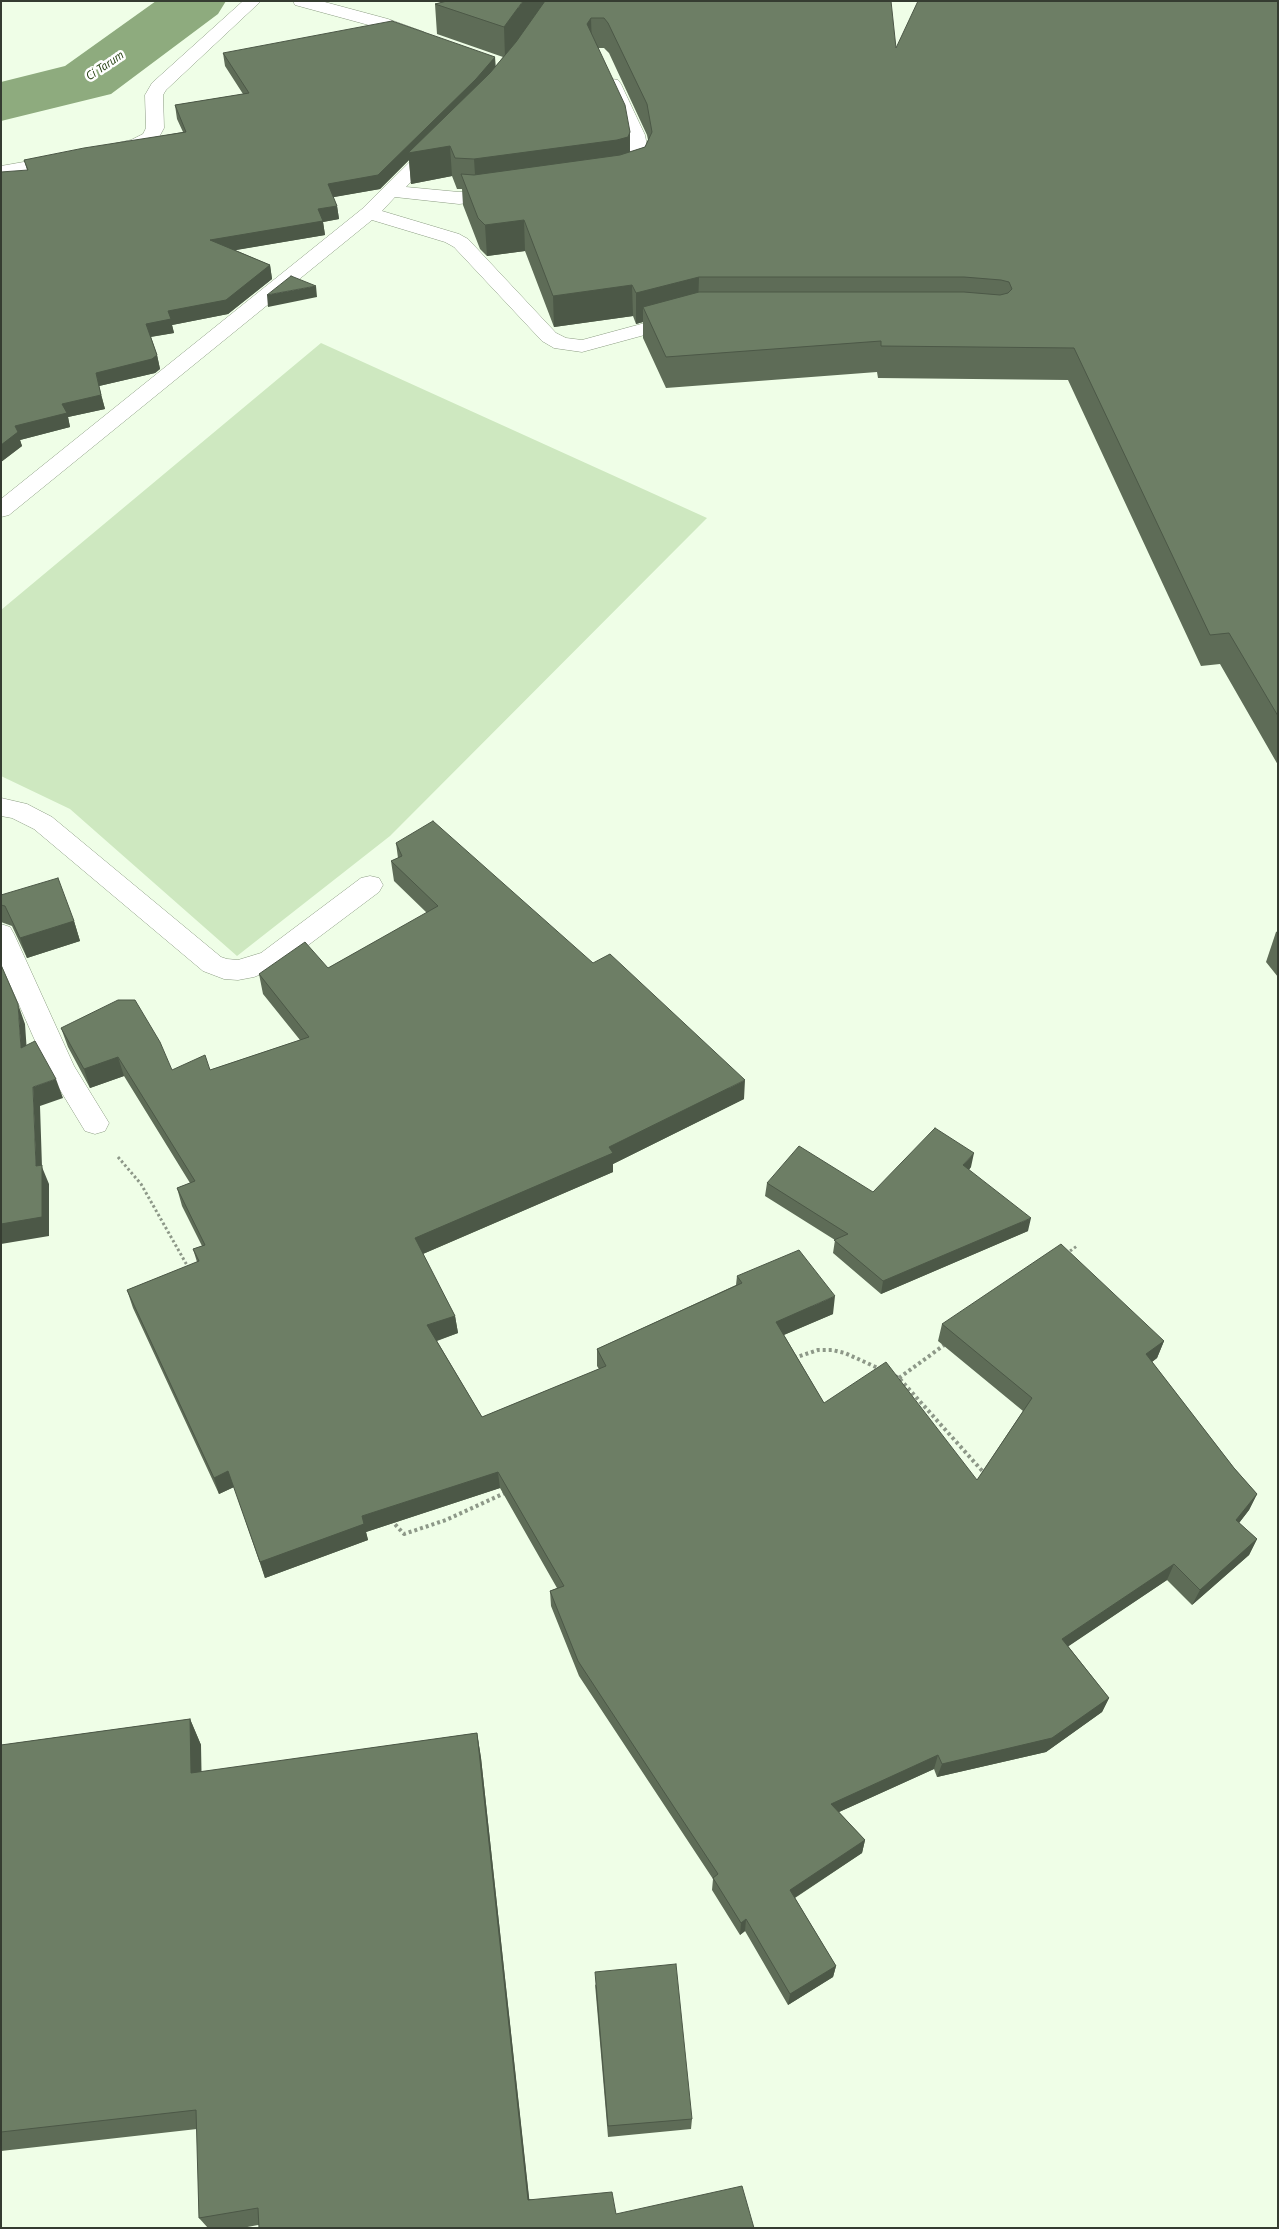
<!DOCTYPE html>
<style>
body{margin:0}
#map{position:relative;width:1279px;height:2229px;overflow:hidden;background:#effee7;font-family:"PT Sans",sans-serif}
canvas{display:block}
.frame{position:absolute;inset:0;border:2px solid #353c31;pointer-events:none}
</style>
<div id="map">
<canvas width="1279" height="2229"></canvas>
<div class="frame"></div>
</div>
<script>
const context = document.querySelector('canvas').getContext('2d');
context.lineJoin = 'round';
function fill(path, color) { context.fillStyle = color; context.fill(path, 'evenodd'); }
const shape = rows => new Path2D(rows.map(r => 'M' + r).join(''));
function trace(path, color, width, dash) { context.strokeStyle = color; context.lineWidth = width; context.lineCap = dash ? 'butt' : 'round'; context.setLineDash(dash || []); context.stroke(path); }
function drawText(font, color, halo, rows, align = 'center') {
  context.font = font + ' "PT Sans",sans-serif'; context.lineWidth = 5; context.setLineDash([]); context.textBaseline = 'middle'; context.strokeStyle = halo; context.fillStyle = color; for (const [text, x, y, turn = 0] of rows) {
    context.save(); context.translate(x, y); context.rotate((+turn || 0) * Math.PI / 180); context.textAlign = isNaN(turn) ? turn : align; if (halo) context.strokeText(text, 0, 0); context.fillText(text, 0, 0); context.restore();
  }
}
fill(shape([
 [321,343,707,518,390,836,237,956,70,809,1,776,1,610]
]), '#cee8c0');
fill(shape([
 [156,1,226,1,218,14,111,94,1,121,1,82,65,66,156,1]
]), '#8eab7e');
const minor = shape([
 [243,1,261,1,166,90,163,95,164,128,157,141,137,149,114,154,108,153,105,149,108,145,131,140,143,134,146,128,145,95,152,83,243,1],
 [293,1,321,1,388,19,424,32,427,36,424,40,418,41,412,40,376,27,295,5,293,1],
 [612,79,618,80,621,84,645,135,650,163,643,177,625,182,618,180,616,176,618,172,629,169,632,163,627,135,603,84,606,80,612,79],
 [436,141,442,142,445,146,406,187,459,192,499,189,506,191,508,195,506,199,459,204,395,197,382,211,459,234,468,239,556,333,566,338,582,340,678,314,685,316,688,320,685,324,582,352,554,348,542,341,454,247,445,242,372,220,9,515,1,517,1,499,362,209,430,142,436,141],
 [63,155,69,157,72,161,69,165,1,177,1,166,63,155],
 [1,798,27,804,52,817,221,957,227,959,238,960,261,953,361,878,370,876,379,878,383,885,379,892,279,967,254,977,238,980,224,979,203,971,34,829,12,818,1,816,1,798],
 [1,924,10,927,14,934,74,1066,109,1123,105,1131,95,1134,85,1131,48,1070,1,964,1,924]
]);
trace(minor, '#8b9c82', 1);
trace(shape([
 [118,1157,141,1184,188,1267],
 [1066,1254,1077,1246]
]), '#8d9888', 3, [2.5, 2.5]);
trace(shape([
 [794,1358,818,1350,832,1350,845,1353,880,1369],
 [895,1376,899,1378,985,1474],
 [899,1378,947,1343],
 [391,1520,404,1534,446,1520,505,1493]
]), '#8d9888', 4, [3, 3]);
fill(minor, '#fff');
fill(shape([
 [447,1,896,48,1278,1,1278,765,1220,664,1201,666,1068,380,878,378,877,372,666,388,643,338,643,322,636,324,633,316,554,327,525,251,487,256,480,249,463,205,462,189,457,189,452,176,411,184,409,160,380,189,333,197,337,206,339,219,323,222,325,235,235,250,270,265,272,279,228,314,172,325,174,333,151,337,157,355,160,369,155,373,99,386,105,409,68,417,70,427,20,440,22,446,1,462,27,170,24,160,183,132,177,119,175,105,243,94,225,66,223,53,496,66,503,57,437,34,435,4],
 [598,48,604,48,609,53,647,135,648,140,645,147,630,152,630,132],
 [396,843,744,1099,613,1164,613,1172,423,1254,455,1316,458,1333,437,1341,482,1417,599,1369,597,1366,597,1349,736,1285,737,1276,833,1314,784,1335,824,1403,977,1480,1023,1411,938,1341,942,1324,1164,1341,1157,1358,1152,1362,1234,1468,1257,1494,1249,1510,1239,1523,1257,1539,1249,1555,1192,1605,1167,1580,1068,1646,1109,1698,1102,1712,1046,1752,937,1777,934,1769,839,1812,865,1840,862,1853,795,1898,836,1966,833,1977,788,2005,745,1931,740,1935,712,1890,713,1879,579,1676,551,1606,550,1591,557,1588,500,1488,366,1532,368,1540,265,1578,234,1487,219,1494,133,1308,127,1290,197,1262,193,1249,202,1246,182,1206,177,1188,190,1183,124,1076,90,1088,68,1047,61,1028,172,1070,210,1070,300,1040,263,994,259,974,328,968,427,913,394,881,391,861,398,858],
 [1,895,74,921,80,941,27,958,12,926,1,922],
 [1278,931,1278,977,1266,962,1276,932],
 [971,1167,969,1170,1028,1231,881,1294,833,1253,835,1240,765,1196,767,1183,873,1192],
 [190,1719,201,1745,201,1772,477,1733,481,1758,529,2199,616,2214,754,2228,258,2225,242,2228,208,2228,199,2218,197,2129,1,2151,1,1745],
 [595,1984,692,2119,691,2129,608,2137]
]), '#5e6c57');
fill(shape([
 [523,1,546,1,505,58,504,27],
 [591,18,592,48,587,24],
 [495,57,496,70,450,146,452,176,411,184,409,160,380,189,329,198,328,184],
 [630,132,630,163,476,190,474,159],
 [337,206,339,219,323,222,325,235,213,254,210,240,318,209],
 [524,220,525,251,487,256,485,225],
 [270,265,272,279,228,314,172,325,174,333,149,337,146,324,168,311],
 [699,277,698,308,643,307,643,322,636,324,636,293],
 [632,285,633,316,554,327,553,296],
 [316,286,317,297,268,307,267,295],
 [157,355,160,369,155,373,99,386,96,373],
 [101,395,105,409,68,417,70,427,20,440,22,446,1,462,1,445,15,426,62,404],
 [74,921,80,941,27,958,20,938],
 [18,1004,25,1024,28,1067,21,1048],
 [118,1057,124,1076,90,1088,84,1069],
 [56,1079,63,1098,40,1106,42,1167,49,1184,49,1236,1,1244,1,1224,36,1166,33,1087],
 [745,1080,744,1099,613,1164,613,1172,418,1256,415,1238,609,1147],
 [974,1153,971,1167,960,1179,963,1165],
 [1031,1218,1028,1231,881,1294,883,1281],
 [835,1296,833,1314,774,1339,776,1322],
 [455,1316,458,1333,430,1343,427,1325],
 [1164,1341,1157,1358,1140,1371,1146,1354],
 [228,1471,234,1487,219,1494,214,1478],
 [498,1472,500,1488,366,1532,368,1540,265,1578,260,1562,362,1516],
 [1257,1494,1249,1510,1229,1536,1236,1520],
 [1257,1539,1249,1555,1192,1605,1200,1590],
 [1174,1564,1167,1580,1057,1654,1062,1639],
 [1109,1698,1102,1712,1046,1752,937,1777,942,1764],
 [190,1719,201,1745,202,1798,191,1773],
 [477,1733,481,1758,531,2215,528,2200],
 [938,1755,934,1769,828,1817,831,1804],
 [865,1840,862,1853,788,1902,790,1890],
 [746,1919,745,1931,740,1935,741,1923],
 [836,1966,833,1977,788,2005,790,1994]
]), '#4c5847');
const building = shape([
 [447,1,523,1,504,27,435,4,447,1],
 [545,1,891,1,896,48,918,1,1278,1,1278,716,1229,633,1210,635,1074,348,881,346,881,341,666,357,643,307,699,292,964,292,1000,295,1008,293,1012,289,1009,282,1001,280,964,277,699,277,636,293,632,285,553,296,524,220,485,225,478,218,461,174,474,175,620,155,645,147,652,132,647,104,608,23,604,18,591,18,587,24,625,105,630,132,628,137,617,140,474,159,455,158,450,146,408,153,490,73,516,42,545,1],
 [392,21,495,57,476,79,378,175,328,184,337,206,318,209,323,221,210,240,270,265,226,300,168,311,171,319,146,324,157,355,152,359,96,373,101,395,62,404,67,413,15,426,18,432,1,445,1,172,28,170,24,160,84,148,186,132,175,105,249,93,223,53,392,21],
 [291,276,316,286,267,295,291,276],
 [433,821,593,963,610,954,745,1080,609,1147,613,1153,415,1238,455,1316,427,1325,482,1417,606,1366,597,1349,742,1283,737,1276,799,1250,835,1296,776,1322,824,1403,886,1362,977,1480,1032,1398,942,1324,1061,1244,1164,1341,1146,1354,1234,1468,1257,1494,1236,1520,1257,1539,1200,1590,1174,1564,1062,1639,1109,1698,1052,1738,942,1764,938,1755,831,1804,865,1840,790,1890,836,1966,790,1994,746,1919,741,1923,713,1878,718,1874,578,1661,550,1591,564,1586,498,1472,362,1516,364,1524,260,1562,228,1471,214,1478,127,1290,199,1261,193,1249,205,1245,177,1188,195,1181,118,1057,84,1069,61,1028,118,1000,135,1000,160,1042,172,1070,205,1055,210,1070,309,1037,259,974,305,942,328,968,438,906,391,861,402,856,396,843,433,821],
 [58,878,74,921,20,938,5,906,1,905,1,895,58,878],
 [1,965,18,1004,21,1048,35,1041,56,1079,33,1087,36,1166,42,1165,42,1217,1,1224,1,965],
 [935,1128,974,1153,963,1165,1031,1218,883,1281,834,1240,848,1234,767,1183,799,1146,873,1192,935,1128],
 [190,1719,191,1773,477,1733,528,2200,612,2192,616,2214,742,2186,754,2228,259,2228,258,2208,199,2218,196,2110,1,2132,1,1745,190,1719],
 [676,1964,692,2119,608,2126,595,1972,676,1964]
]);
fill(building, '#6d7e65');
trace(building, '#4c5847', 1);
drawText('italic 12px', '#233f0f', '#fff', [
 ["Ci Tarum",105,66,-34]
]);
</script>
